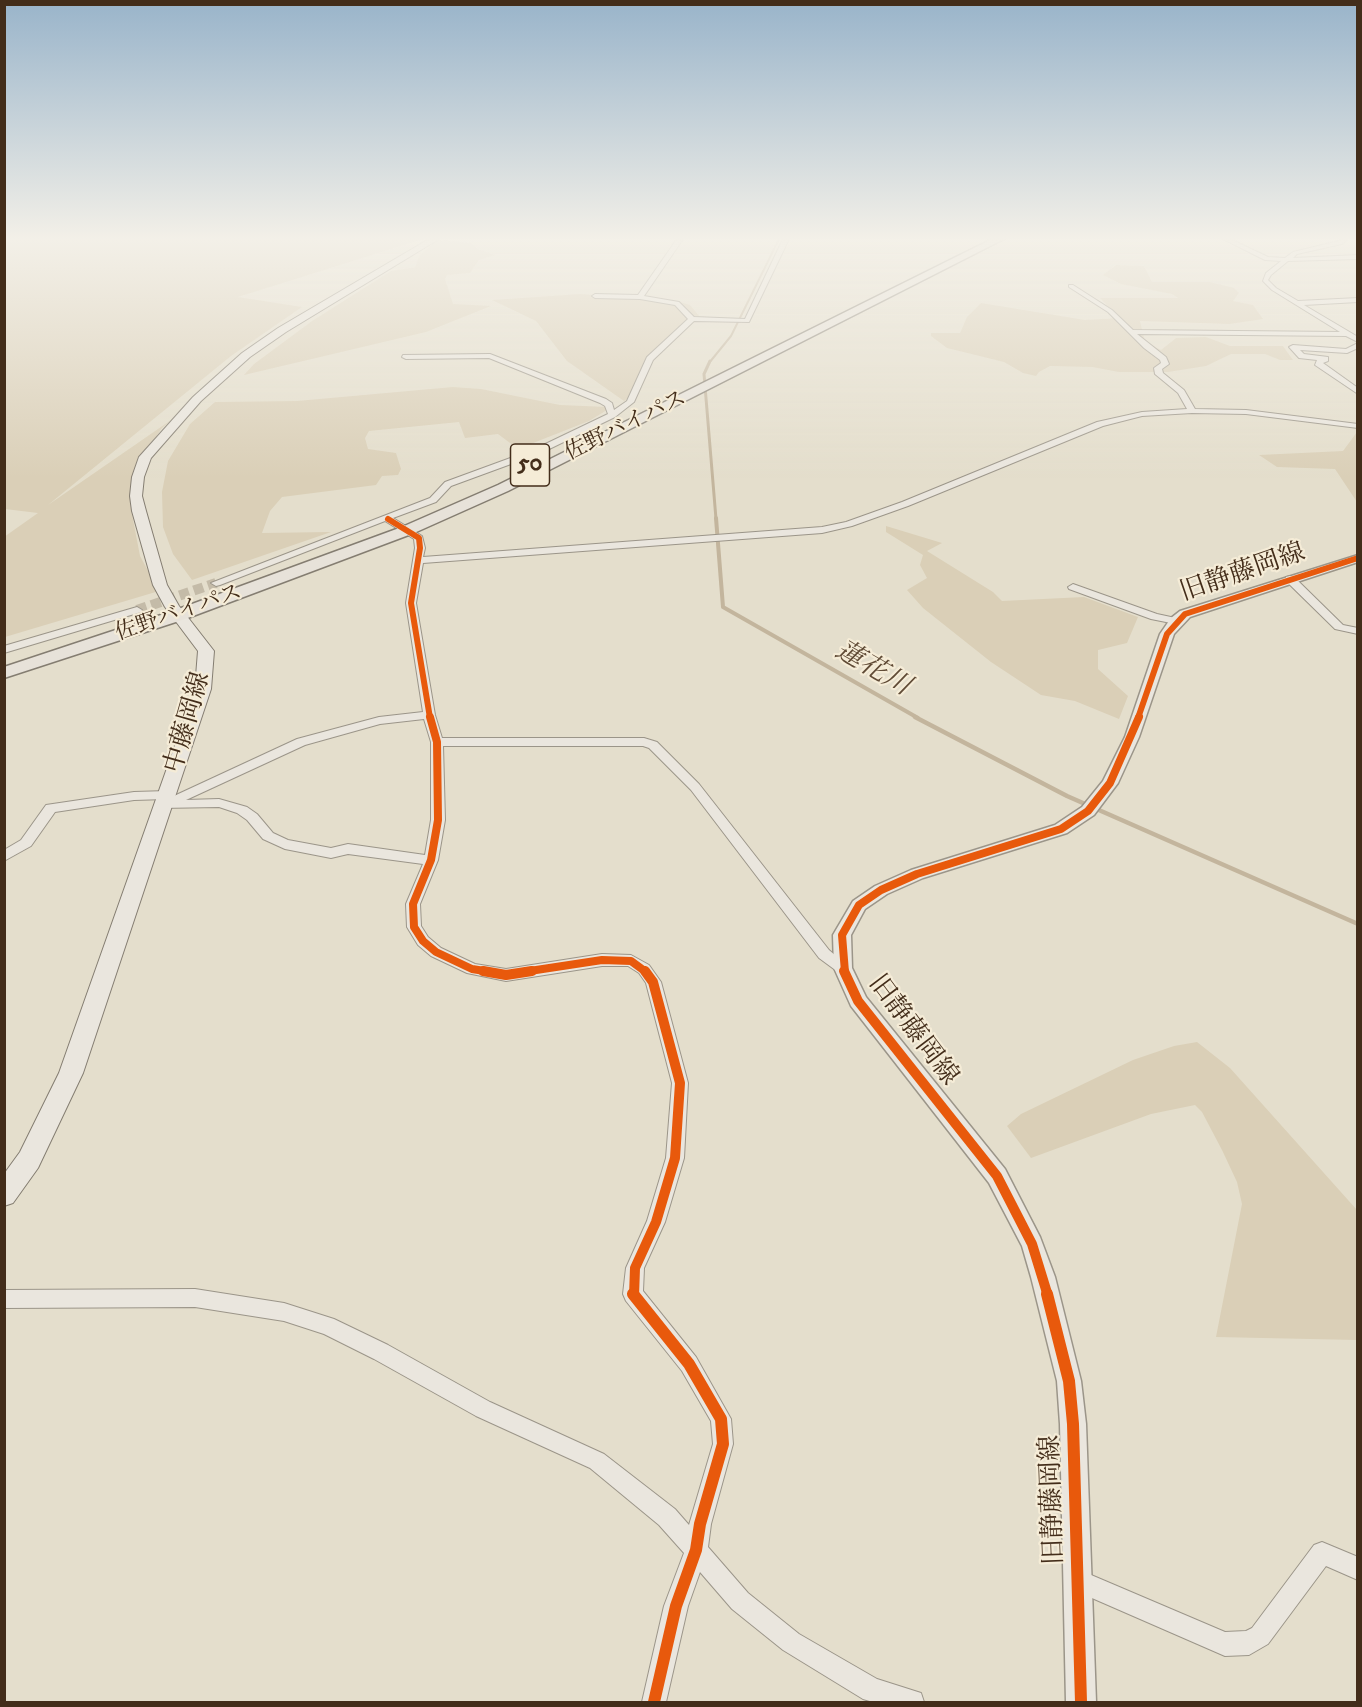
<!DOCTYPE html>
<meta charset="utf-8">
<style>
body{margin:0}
#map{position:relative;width:1362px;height:1707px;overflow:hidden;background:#e4decc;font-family:"IM FELL DW Pica",serif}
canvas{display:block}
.frame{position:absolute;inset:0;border:6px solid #432d1a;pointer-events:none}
</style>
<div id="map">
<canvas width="1362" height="1707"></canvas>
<div class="frame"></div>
</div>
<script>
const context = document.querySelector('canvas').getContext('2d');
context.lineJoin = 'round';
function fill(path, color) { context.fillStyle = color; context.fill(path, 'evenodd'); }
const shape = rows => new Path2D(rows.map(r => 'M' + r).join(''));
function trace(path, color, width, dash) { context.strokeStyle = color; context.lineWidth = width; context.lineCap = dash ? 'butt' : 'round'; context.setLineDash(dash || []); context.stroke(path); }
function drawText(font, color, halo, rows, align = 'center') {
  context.font = font + ' "IM FELL DW Pica","Noto Serif JP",serif'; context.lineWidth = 4.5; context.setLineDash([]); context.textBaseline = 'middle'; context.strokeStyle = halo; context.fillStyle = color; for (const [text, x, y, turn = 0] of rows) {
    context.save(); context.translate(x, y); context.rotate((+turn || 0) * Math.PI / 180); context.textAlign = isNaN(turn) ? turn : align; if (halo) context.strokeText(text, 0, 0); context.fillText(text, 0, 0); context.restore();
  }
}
fill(shape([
 [5,239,423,239,238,297,302,307,231,356,48,505,171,420,162,428,141,459,134,475,130,504,140,556,159,591,5,637,4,537,38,513,5,509],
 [437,240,471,243,478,249,495,255,479,260,470,273,447,275,445,279,453,304,491,306,426,332,244,375,254,364,312,321,391,271,415,267,420,255],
 [1116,265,1144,266,1152,282,1210,282,1234,288,1239,293,1233,301,1253,305,1263,319,1230,324,1140,321,1145,342,1161,350,1176,338,1206,337,1230,346,1283,346,1293,360,1280,360,1265,354,1231,354,1206,366,1168,372,1119,372,1092,367,1050,366,1039,372,1036,376,1023,373,1004,362,947,348,931,336,931,333,960,333,967,317,981,303,1085,320,1119,318,1100,298,1178,298,1172,294,1121,284,1103,275],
 [580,294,677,301,690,305,700,317,656,356,631,396,624,401,567,361,536,321,492,300],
 [453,387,481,389,560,405,607,407,607,410,589,421,518,449,498,434,465,438,459,422,369,431,365,438,368,449,396,453,401,469,398,475,382,476,376,485,282,497,270,511,262,533,331,532,192,580,173,554,163,527,162,492,168,461,190,424,215,402,297,401],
 [1357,432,1357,502,1335,469,1277,467,1259,455,1343,451],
 [886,526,942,543,927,551,993,592,1002,601,1084,597,1138,617,1127,643,1098,650,1098,669,1128,696,1119,719,1075,701,1041,695,991,662,923,608,907,590,927,578,920,565,923,555,886,532],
 [1197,1042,1230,1068,1357,1210,1357,1340,1216,1337,1242,1204,1237,1182,1222,1150,1202,1112,1195,1105,1151,1114,1031,1158,1007,1126,1021,1114,1133,1060,1174,1046]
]), '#dacfb7');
trace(shape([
 [709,363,731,336,779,239]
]), '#c3b59d', 2);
trace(shape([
 [710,361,704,374,716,519]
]), '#c3b59d', 3);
trace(shape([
 [716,518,723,607,918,718]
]), '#c3b59d', 4);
trace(shape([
 [915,717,1067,796,1358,924]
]), '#c3b59d', 4.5);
trace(shape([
 [137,610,216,583]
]), '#c4bba8', 10, [10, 5]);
const minor = shape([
 [677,239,683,239,644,296,679,302,694,317,745,319,783,239,789,239,749,322,694,321,653,360,634,402,615,417,541,453,451,486,436,502,393,518,422,536,425,548,423,557,822,527,846,522,902,502,1097,422,1142,412,1187,409,1178,393,1155,374,1154,368,1161,363,1160,360,1144,348,1108,312,1069,287,1069,285,1073,285,1112,310,1133,330,1340,332,1272,290,1263,281,1266,273,1281,261,1265,260,1223,239,1230,239,1268,257,1285,258,1293,252,1347,239,1342,244,1297,254,1293,258,1358,255,1358,259,1288,261,1271,275,1268,280,1276,288,1298,301,1358,298,1358,302,1304,305,1358,337,1358,342,1346,336,1137,334,1166,357,1169,364,1162,369,1163,373,1184,390,1195,409,1246,410,1358,424,1358,428,1246,414,1192,413,1142,416,1103,426,908,506,852,526,822,533,423,563,416,603,435,715,442,738,644,738,657,742,699,784,829,950,850,968,848,972,838,972,819,958,691,790,649,748,643,746,443,746,445,820,438,860,420,904,421,926,428,937,441,948,475,964,506,969,602,954,631,955,649,965,661,982,688,1083,684,1158,665,1222,644,1268,643,1291,696,1357,731,1419,733,1444,711,1524,708,1547,748,1593,799,1634,877,1679,921,1693,924,1702,873,1702,863,1699,783,1650,732,1609,700,1572,688,1606,666,1702,642,1702,664,1606,684,1553,659,1525,590,1468,476,1416,374,1359,324,1334,284,1321,195,1307,4,1308,4,1290,195,1289,284,1303,334,1319,388,1345,490,1402,604,1454,675,1509,689,1525,713,1444,711,1421,682,1371,626,1301,623,1294,626,1268,647,1221,666,1158,672,1083,646,983,639,973,628,966,602,966,506,981,467,973,431,956,418,945,407,927,406,904,423,864,348,854,331,858,285,849,263,839,247,820,237,813,219,807,160,808,159,805,160,802,166,799,134,800,55,812,31,846,4,861,4,850,21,840,46,805,134,792,168,791,173,792,174,796,297,739,379,717,423,712,406,603,415,548,414,539,385,521,220,585,216,586,211,583,430,498,445,482,535,449,608,414,605,406,600,403,489,358,406,359,402,357,403,355,490,354,606,399,612,403,614,410,627,401,647,357,688,319,675,305,640,299,595,298,592,296,595,294,638,295,677,239],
 [424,719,431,742,431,820,425,855,348,844,331,848,288,840,273,833,257,814,247,807,219,799,186,800,305,745,380,724,424,719],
 [1358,343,1358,348,1347,353,1300,350,1304,354,1328,357,1328,361,1323,363,1358,388,1358,394,1315,365,1317,360,1299,358,1289,347,1293,345,1346,349,1358,343],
 [1290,576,1294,577,1343,625,1358,628,1358,634,1335,629,1286,581,1286,577,1290,576],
 [1073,584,1157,614,1180,619,1181,621,1176,624,1151,619,1069,589,1068,587,1073,584],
 [137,607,142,610,141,612,4,653,4,646,137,607],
 [1322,1542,1358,1557,1358,1580,1326,1566,1268,1644,1249,1655,1225,1656,1069,1588,1066,1580,1069,1572,1077,1569,1225,1632,1246,1631,1252,1628,1314,1545,1322,1542]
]);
const tertiary = shape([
 [1358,555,1358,562,1190,617,1174,634,1139,737,1118,783,1094,815,1067,833,923,878,887,894,865,909,851,935,852,968,866,997,1005,1169,1040,1237,1055,1277,1081,1381,1086,1424,1096,1702,1066,1702,1060,1424,1057,1381,1031,1277,1022,1246,989,1183,851,1006,834,968,833,935,853,901,875,886,911,870,1055,825,1082,807,1103,781,1125,737,1160,634,1171,618,1180,611,1358,555]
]);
const secondary = shape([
 [429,239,439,239,286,332,250,357,201,401,151,458,144,477,142,496,146,511,167,585,179,606,214,651,211,689,83,1073,38,1168,13,1203,4,1206,4,1174,20,1152,59,1073,195,689,198,651,165,607,153,585,132,511,130,496,132,477,139,457,193,397,242,353,278,328,429,239]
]);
const trunk = shape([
 [992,239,1004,239,508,491,414,533,185,619,4,678,4,667,173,611,402,527,498,485,992,239]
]);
trace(minor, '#9b9589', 2);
trace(tertiary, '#9b9589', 3);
trace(secondary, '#847d71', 2);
trace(trunk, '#847d71', 3);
fill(minor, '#eae6de');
fill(tertiary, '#eae6de');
fill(secondary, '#eae6de');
fill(trunk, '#e7e2d9');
trace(shape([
 [388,519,419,538,420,548,411,603,430,718],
 [1138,718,1167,634,1185,614,1358,558]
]), '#e8590c', 6);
trace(shape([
 [430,717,437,742,438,820,431,860,413,904,414,927,423,941,436,952,472,969,491,972],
 [523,972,602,960,631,961,646,972],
 [845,972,842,935,859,905,881,890,917,874,1061,829,1088,811,1110,783,1139,717]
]), '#e8590c', 8);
trace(shape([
 [483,971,506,975,532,971],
 [844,971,858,1001,997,1176,1032,1244,1048,1296],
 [634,1296,635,1268,656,1222,675,1158,680,1083,653,982,645,971]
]), '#e8590c', 10);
trace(shape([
 [633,1294,689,1364,721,1419,723,1444,700,1524,696,1550,676,1606,654,1702],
 [1047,1294,1069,1381,1073,1424,1081,1702]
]), '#e8590c', 12);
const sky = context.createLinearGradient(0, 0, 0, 478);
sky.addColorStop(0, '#99b4ca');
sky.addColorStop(0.5, '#f3f0e8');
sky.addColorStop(1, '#f3f0e800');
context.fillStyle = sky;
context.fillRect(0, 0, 1362, 478);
drawText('22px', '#432d1a', '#f5ecd7', [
 ["佐野バイパス",626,427,-26],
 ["佐野バイパス",179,614,-19]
]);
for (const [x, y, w] of [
 [530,465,39]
]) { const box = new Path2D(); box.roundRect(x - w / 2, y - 21, w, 42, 4.5); context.fillStyle = '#f5ecd7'; context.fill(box); trace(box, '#432d1a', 1.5); }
drawText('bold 24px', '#432d1a', null, [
 ["50",530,465]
]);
drawText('26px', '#432d1a', '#f5ecd7', [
 ["旧静藤岡線",1243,574,-19],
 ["中藤岡線",189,723,-74],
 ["旧静藤岡線",912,1031,53],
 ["旧静藤岡線",1054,1500,-92]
]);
drawText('italic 27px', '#604b36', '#f5ecd7', [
 ["蓮花川",872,670,30]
]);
</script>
